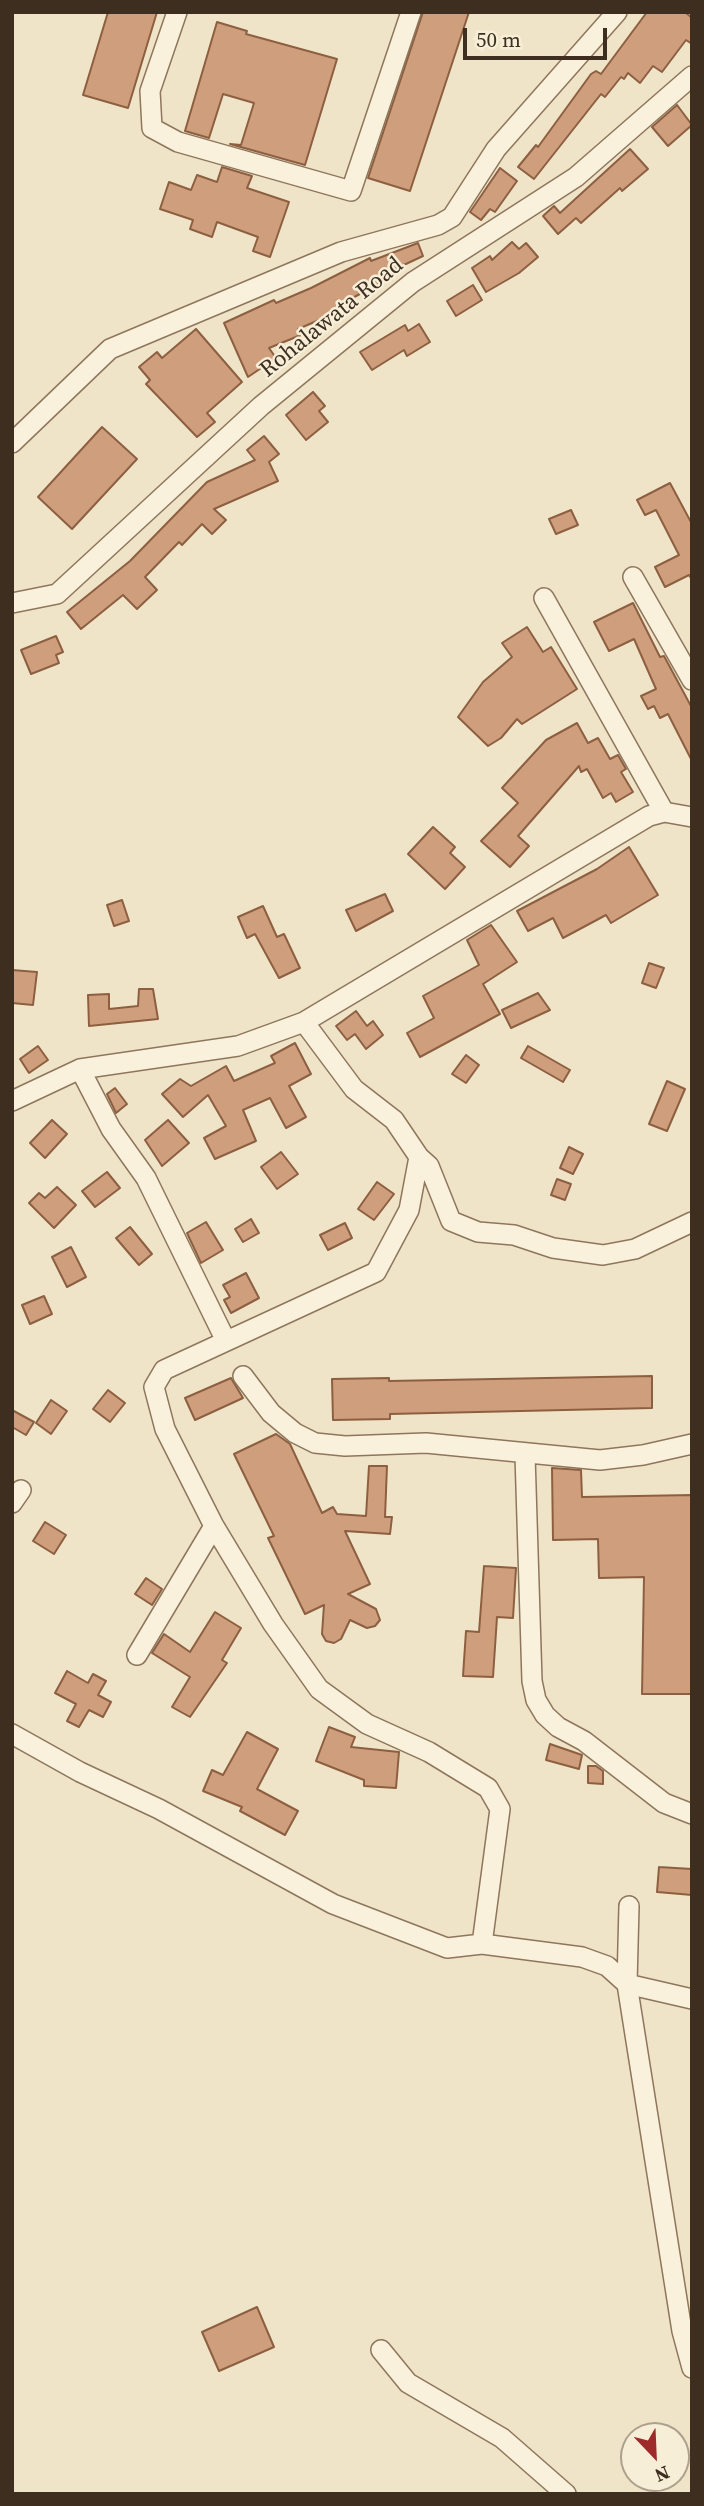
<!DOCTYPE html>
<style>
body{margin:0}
#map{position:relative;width:704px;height:2506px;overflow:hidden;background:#f0e4c8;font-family:"Source Serif 4",serif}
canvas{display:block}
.frame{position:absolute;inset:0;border:14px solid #3d2e20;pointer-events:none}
.north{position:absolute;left:620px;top:2422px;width:70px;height:70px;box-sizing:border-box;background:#f7eed8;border:2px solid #ada18e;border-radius:50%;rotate:157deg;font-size:19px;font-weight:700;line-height:28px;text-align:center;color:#3d2e20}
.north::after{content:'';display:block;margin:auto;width:24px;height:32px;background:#9e2a2b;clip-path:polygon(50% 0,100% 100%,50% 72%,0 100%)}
.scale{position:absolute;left:463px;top:28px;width:144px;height:32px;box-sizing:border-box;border:4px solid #3d2e20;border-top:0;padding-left:9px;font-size:21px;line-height:24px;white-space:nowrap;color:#3d2e20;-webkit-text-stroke:5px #f7eed8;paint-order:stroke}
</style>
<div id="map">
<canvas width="704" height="2506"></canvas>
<div class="frame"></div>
<div class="north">N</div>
<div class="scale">50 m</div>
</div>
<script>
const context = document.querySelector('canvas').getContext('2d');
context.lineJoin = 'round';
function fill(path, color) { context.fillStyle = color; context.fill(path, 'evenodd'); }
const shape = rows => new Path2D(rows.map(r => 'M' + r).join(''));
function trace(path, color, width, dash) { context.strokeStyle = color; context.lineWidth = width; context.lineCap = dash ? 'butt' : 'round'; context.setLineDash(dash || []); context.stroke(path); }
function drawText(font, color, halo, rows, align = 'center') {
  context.font = font + ' "Source Serif 4",serif'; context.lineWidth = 5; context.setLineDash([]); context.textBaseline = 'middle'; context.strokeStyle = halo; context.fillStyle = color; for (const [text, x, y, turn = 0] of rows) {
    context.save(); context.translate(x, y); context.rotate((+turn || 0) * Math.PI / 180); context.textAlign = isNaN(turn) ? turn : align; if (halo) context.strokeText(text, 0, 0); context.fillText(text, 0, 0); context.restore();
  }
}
const building = shape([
 [108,12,157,12,128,108,83,95,108,12],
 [423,12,469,12,410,191,368,178,423,12],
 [647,12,685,12,692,18,692,44,686,40,662,72,653,66,640,83,628,73,624,79,621,77,605,97,601,94,534,179,518,167,536,145,538,147,591,74,596,71,601,74,647,12],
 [217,22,247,31,246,34,337,59,305,165,230,144,241,145,254,103,223,94,209,138,185,131,217,22],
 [677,105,692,125,668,146,652,127,677,105],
 [630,149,648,169,622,191,620,188,581,223,576,218,558,234,543,216,554,206,560,213,630,149],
 [222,167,252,176,247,188,289,202,270,257,253,251,258,237,217,222,212,237,190,229,193,220,160,209,169,182,191,190,197,175,217,182,222,167],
 [500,168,517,181,495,212,490,209,481,220,470,212,500,168],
 [512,242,519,249,526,243,538,257,519,273,486,292,472,268,490,256,492,260,512,242],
 [418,243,423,256,378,277,380,283,336,307,338,312,298,329,301,335,269,348,276,358,248,377,224,323,274,300,276,303,311,288,370,258,371,261,418,243],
 [473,285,482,300,456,316,447,301,473,285],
 [419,324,430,342,407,356,404,350,372,370,360,352,405,325,408,331,419,324],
 [196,329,242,382,207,413,215,422,197,437,146,384,150,380,139,367,157,352,162,358,196,329],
 [313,392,325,406,319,411,328,422,306,440,286,415,313,392],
 [102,427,137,459,72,529,38,497,102,427],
 [264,436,279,454,269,462,278,481,214,509,226,520,212,534,202,524,182,545,179,542,145,577,157,590,137,609,123,595,81,629,67,612,130,561,207,482,255,460,247,450,264,436],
 [670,483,692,524,692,580,689,575,665,587,655,567,679,555,656,510,645,515,637,500,670,483],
 [571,510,578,525,556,534,549,519,571,510],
 [633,603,660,657,664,656,692,708,692,761,668,714,660,718,654,706,648,709,641,696,656,689,634,639,609,651,594,622,633,603],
 [527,627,543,652,551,647,577,689,522,724,517,719,501,738,488,746,458,717,483,682,512,657,502,643,527,627],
 [56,636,63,652,56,655,59,663,31,674,21,650,56,636],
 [577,723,588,743,598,738,610,759,618,755,626,769,621,772,633,792,616,802,611,793,603,798,587,769,581,772,579,766,518,836,529,846,510,867,481,841,518,803,502,788,546,740,577,723],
 [433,827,455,847,450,853,465,867,445,889,408,854,433,827],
 [629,847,658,895,611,923,606,915,563,938,553,918,528,931,517,911,597,869,629,847],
 [385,894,393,911,356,931,346,910,385,894],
 [122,900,129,921,114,926,107,905,122,900],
 [263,906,277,937,284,934,300,968,279,978,255,934,247,938,238,917,263,906],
 [491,925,517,962,483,984,500,1014,420,1057,407,1033,434,1018,423,996,479,965,467,940,491,925],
 [649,963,664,968,656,988,642,983,649,963],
 [12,970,37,972,33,1005,12,1003,12,970],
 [139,989,153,989,158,1019,89,1026,88,995,109,994,109,1009,138,1006,139,989],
 [538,993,550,1010,511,1028,502,1010,538,993],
 [356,1011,367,1026,373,1021,383,1035,366,1049,355,1034,347,1040,336,1026,356,1011],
 [295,1043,311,1074,289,1086,306,1117,286,1128,270,1098,243,1110,256,1141,215,1159,204,1138,226,1126,208,1095,183,1117,162,1094,180,1079,191,1086,226,1066,234,1081,275,1063,271,1056,295,1043],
 [38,1046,48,1060,29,1073,20,1059,38,1046],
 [528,1046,570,1070,563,1082,521,1058,528,1046],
 [466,1055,479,1065,466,1083,452,1074,466,1055],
 [667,1081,685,1089,667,1131,649,1124,667,1081],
 [115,1088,127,1104,116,1113,107,1094,115,1088],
 [52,1120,67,1134,45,1158,30,1143,52,1120],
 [168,1120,189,1143,162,1166,145,1140,168,1120],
 [569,1147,583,1154,573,1174,560,1168,569,1147],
 [281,1152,298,1174,277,1189,261,1167,281,1152],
 [107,1172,120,1188,95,1207,82,1191,107,1172],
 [557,1179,571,1184,565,1200,551,1195,557,1179],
 [377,1182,394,1194,374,1220,358,1209,377,1182],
 [57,1187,76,1205,54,1228,29,1203,39,1193,45,1198,57,1187],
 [251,1219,259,1233,243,1242,235,1229,251,1219],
 [206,1222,223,1250,201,1263,187,1233,206,1222],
 [345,1223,352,1238,328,1250,320,1235,345,1223],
 [130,1227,152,1254,139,1265,116,1238,130,1227],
 [71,1247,86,1277,67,1287,52,1257,71,1247],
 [246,1273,259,1298,231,1313,224,1300,230,1297,223,1285,246,1273],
 [44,1296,52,1314,30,1324,22,1305,44,1296],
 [652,1376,652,1408,390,1414,390,1419,333,1420,332,1379,389,1378,389,1381,652,1376],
 [231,1378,243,1398,195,1420,185,1398,231,1378],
 [108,1390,125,1403,110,1422,93,1409,108,1390],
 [51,1400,67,1411,51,1434,36,1423,51,1400],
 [12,1410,34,1422,26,1435,12,1427,12,1410],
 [276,1434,290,1444,322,1513,333,1507,337,1514,366,1516,369,1466,387,1466,385,1517,392,1517,390,1534,345,1531,370,1584,348,1594,376,1609,380,1620,375,1626,367,1628,350,1620,341,1639,334,1643,326,1641,322,1634,324,1605,305,1614,268,1538,274,1536,234,1454,276,1434],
 [552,1468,581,1470,582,1497,692,1495,692,1694,642,1694,644,1577,599,1578,598,1539,553,1540,552,1468],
 [45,1522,66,1535,54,1554,33,1541,45,1522],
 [484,1566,516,1568,513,1618,497,1617,493,1677,463,1676,466,1631,479,1632,484,1566],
 [146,1578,162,1589,152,1605,135,1594,146,1578],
 [215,1612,241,1628,222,1660,227,1663,190,1717,172,1707,190,1677,152,1653,164,1634,190,1652,215,1612],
 [67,1671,88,1683,93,1674,106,1681,98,1695,111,1702,103,1717,89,1710,79,1727,67,1721,76,1704,55,1693,67,1671],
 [329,1727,355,1737,351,1747,399,1752,396,1788,364,1786,364,1780,316,1761,329,1727],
 [247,1732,278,1749,257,1789,298,1811,285,1835,240,1811,242,1807,203,1791,212,1770,223,1775,247,1732],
 [550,1744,582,1755,579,1769,546,1760,550,1744],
 [588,1766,596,1766,603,1771,603,1784,588,1783,588,1766],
 [659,1867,692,1869,692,1895,657,1892,659,1867],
 [257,2307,274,2347,219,2371,202,2332,257,2307]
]);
fill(building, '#cf9f7d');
trace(building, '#8d5f41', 2);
const minor = shape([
 [177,12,150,91,152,128,178,142,351,191,411,12],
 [12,443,110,349,341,252,438,225,452,217,496,149,617,12],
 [633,577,692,680],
 [544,598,664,812],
 [12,603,57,594,261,406,413,282,576,177,692,76],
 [304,1022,354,1089,394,1120,419,1157,429,1166,451,1221,478,1232,514,1235,553,1248,603,1255,635,1249,692,1222],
 [80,1069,111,1129,146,1178,226,1341],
 [12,1101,80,1069,238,1046,304,1022,649,816,664,812,692,817],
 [419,1157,409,1210,376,1272,164,1370,154,1387,165,1429,214,1526,273,1624,319,1689,367,1724,429,1752,488,1788,500,1809,482,1944,582,1957,607,1966,627,1984,682,2331,692,2368],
 [243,1376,271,1413,295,1433,315,1443,345,1446,426,1443,600,1460,643,1455,692,1444],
 [525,1455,532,1681,536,1700,545,1715,558,1727,584,1741,664,1803,692,1814],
 [12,1503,21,1490],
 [137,1655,214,1526],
 [12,1734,80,1772,159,1809,333,1904,447,1948,482,1944],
 [629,1906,627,1984,692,1999],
 [381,2350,408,2383,502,2438,566,2494]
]);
trace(minor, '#8d765c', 22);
trace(minor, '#faf1dc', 19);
drawText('23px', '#3d2e20', '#f7eed8', [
 ["Rohalawata Road",332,318,-39]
]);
</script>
